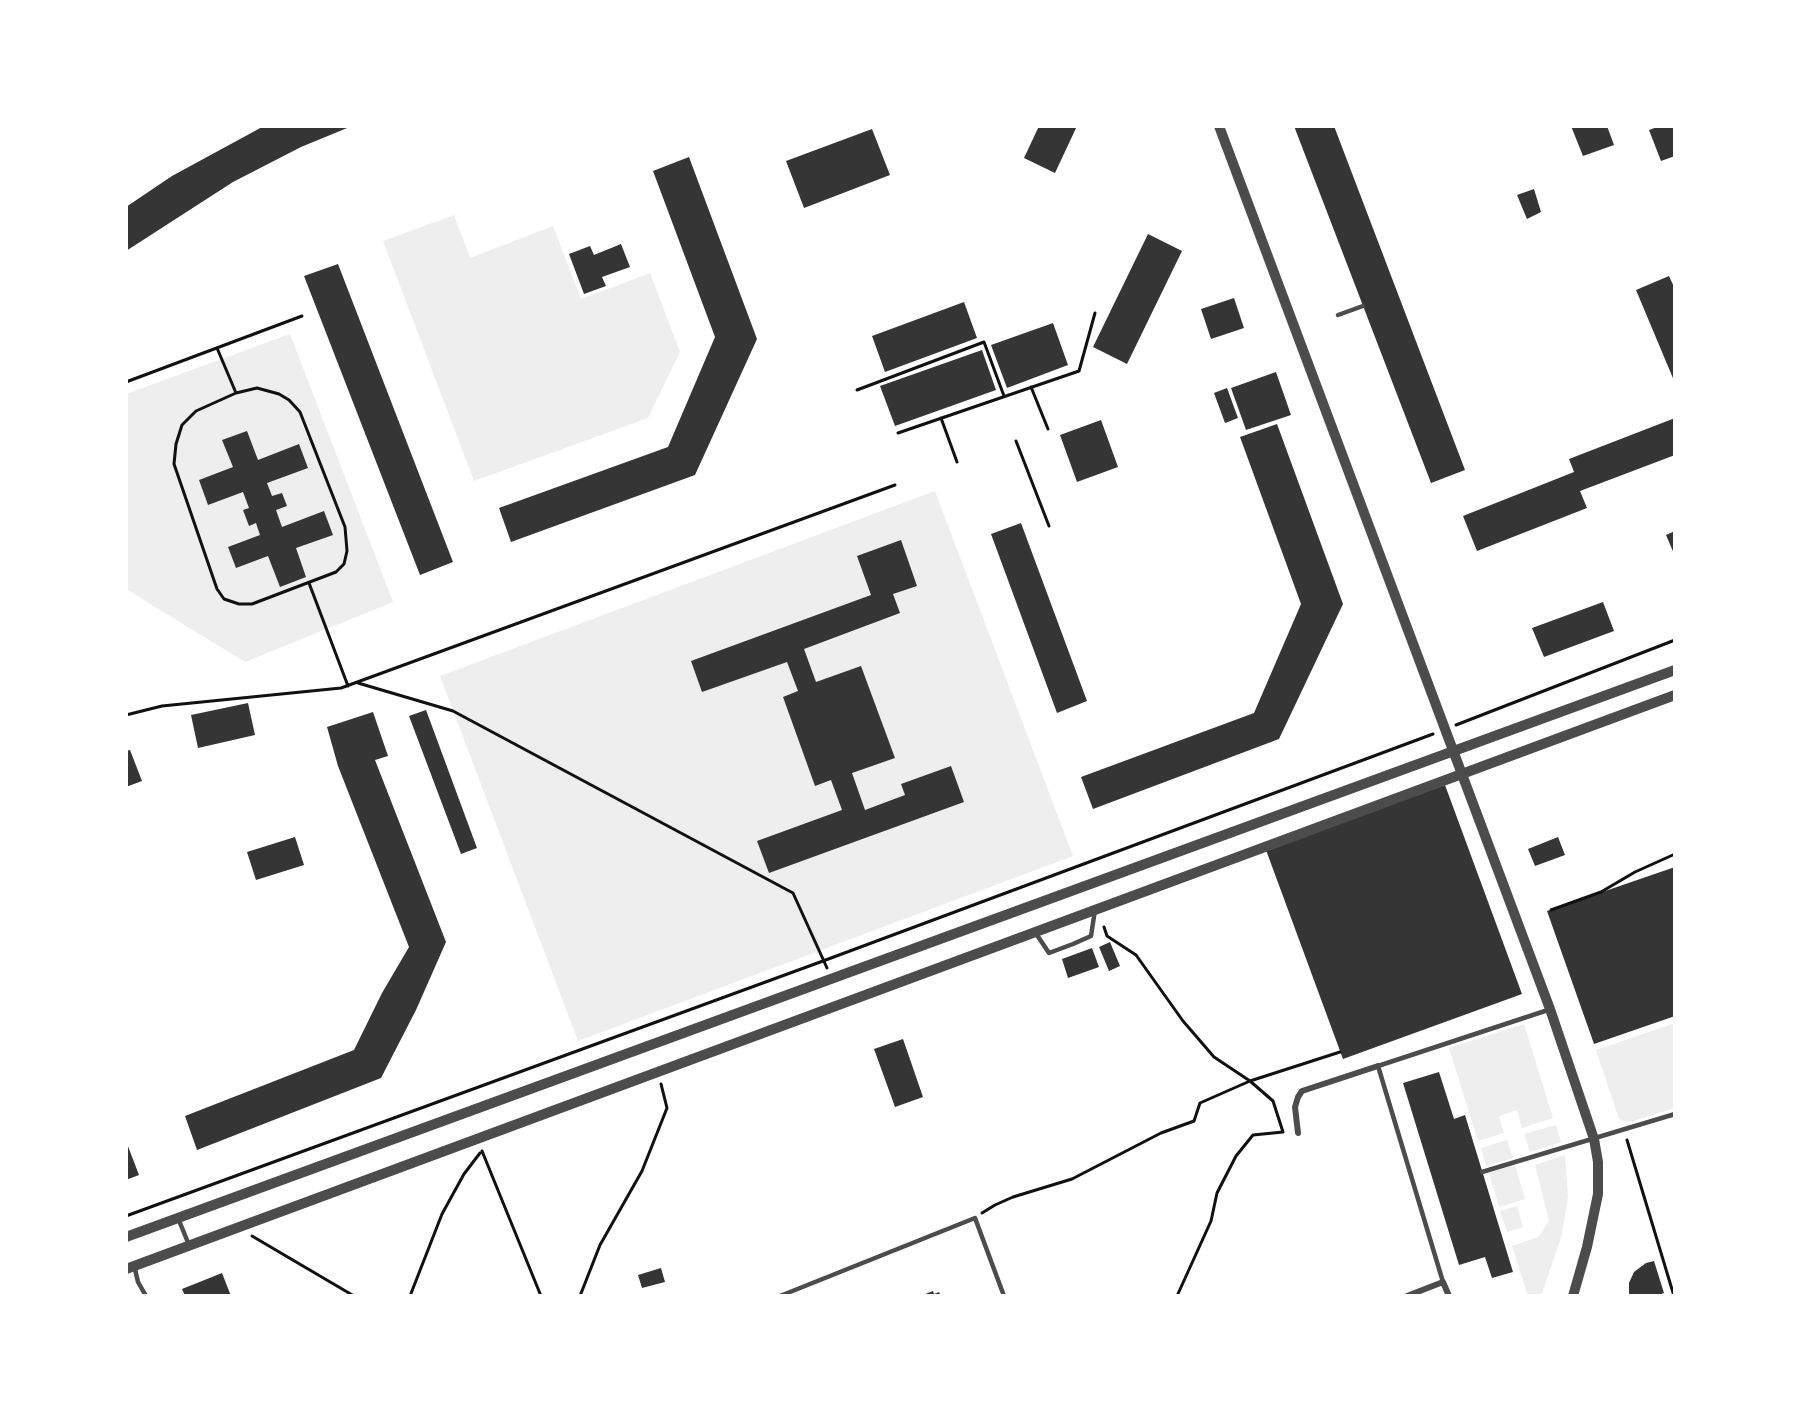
<!DOCTYPE html>
<style>
body{margin:0}
#map{position:relative;width:1801px;height:1422px;overflow:hidden;background:#fff;font-family:Rubik,sans-serif}
canvas{display:block}
.frame{position:absolute;inset:0;border:128px solid #fff;pointer-events:none}
</style>
<div id="map">
<canvas width="1801" height="1422"></canvas>
<div class="frame"></div>
</div>
<script>
const context = document.querySelector('canvas').getContext('2d');
context.lineJoin = 'round';
function fill(path, color) { context.fillStyle = color; context.fill(path, 'evenodd'); }
const shape = rows => new Path2D(rows.map(r => 'M' + r).join(''));
function trace(path, color, width, dash) { context.strokeStyle = color; context.lineWidth = width; context.lineCap = dash ? 'butt' : 'round'; context.setLineDash(dash || []); context.stroke(path); }
fill(shape([
 [454,215,470,258,553,226,581,299,650,273,680,352,648,418,474,481,383,241],
 [290,334,393,602,245,662,126,589,126,394],
 [935,491,1073,856,578,1041,440,676],
 [1675,1023,1675,1108,1630,1122,1624,1121,1619,1119,1596,1050],
 [1524,1024,1553,1118,1522,1128,1517,1110,1499,1116,1504,1133,1478,1141,1449,1048],
 [1556,1125,1561,1142,1530,1152,1524,1134],
 [1507,1140,1513,1158,1486,1166,1481,1148],
 [1565,1155,1568,1197,1562,1235,1541,1296,1528,1296,1512,1246,1538,1237,1549,1221,1535,1165],
 [1515,1165,1525,1199,1499,1207,1489,1173],
 [1517,1206,1523,1227,1507,1232,1500,1211]
]), '#eee');
fill(shape([
 [264,126,352,126,301,147,233,182,126,251,126,207,172,176],
 [1039,126,1077,126,1055,173,1024,158],
 [1294,126,1334,126,1465,470,1431,483],
 [1571,126,1607,126,1614,145,1583,156],
 [1660,126,1675,126,1675,156,1661,161,1649,130],
 [872,129,890,175,804,208,786,161],
 [689,157,757,339,695,475,511,542,499,508,668,447,715,337,653,171],
 [1534,189,1541,212,1527,219,1517,195],
 [1148,234,1182,251,1127,364,1093,347],
 [621,244,630,267,602,277,606,286,584,294,569,254,590,246,594,255],
 [338,264,453,562,420,575,304,276],
 [1669,276,1675,289,1675,383,1636,290],
 [1234,298,1244,328,1211,339,1201,309],
 [964,302,977,338,885,372,872,336],
 [1053,323,1068,365,1007,388,991,345],
 [982,350,996,390,895,426,880,386],
 [1276,372,1291,415,1246,430,1231,388],
 [1227,388,1238,418,1225,423,1214,393],
 [1675,418,1675,455,1580,491,1587,508,1477,551,1463,516,1574,472,1569,459],
 [1101,420,1118,467,1077,482,1060,435],
 [1277,424,1343,604,1279,739,1093,809,1081,777,1254,713,1301,604,1240,437],
 [247,431,258,460,299,444,308,468,267,483,272,496,282,493,287,506,276,510,282,527,324,511,333,535,296,548,306,577,280,587,268,556,236,568,228,547,260,535,256,523,249,526,243,510,249,508,243,492,208,505,199,480,233,467,222,440],
 [1021,523,1087,701,1057,713,991,534],
 [1675,531,1675,556,1666,535],
 [901,540,917,586,893,594,900,613,804,649,816,682,861,666,895,758,852,773,865,810,905,795,901,784,951,766,964,802,769,873,757,841,842,810,831,780,815,786,783,697,798,691,787,662,702,692,691,661,871,595,857,556],
 [1603,602,1614,631,1544,657,1532,628],
 [248,703,255,735,198,748,191,715],
 [426,710,477,848,461,854,409,716],
 [373,712,388,756,375,760,446,942,416,1010,381,1078,197,1150,185,1116,354,1050,382,993,409,947,338,766,327,727],
 [130,750,142,781,126,787,126,751],
 [1445,785,1522,994,1343,1059,1266,850],
 [295,837,304,865,256,880,247,852],
 [1558,837,1565,855,1535,866,1528,849],
 [1675,867,1675,1016,1594,1044,1547,911],
 [1110,942,1120,966,1109,971,1099,947],
 [1092,948,1099,967,1068,978,1062,959],
 [903,1039,923,1097,895,1107,874,1049],
 [1439,1072,1454,1119,1465,1115,1513,1272,1492,1278,1485,1257,1459,1265,1403,1083],
 [126,1141,139,1175,126,1180],
 [1654,1261,1664,1293,1656,1296,1629,1296,1629,1283,1634,1272,1646,1263],
 [661,1268,665,1282,642,1288,638,1275],
 [222,1273,231,1296,185,1296,182,1289],
 [933,1291,934,1294,939,1292,941,1296,920,1296]
]), '#353535');
trace(shape([
 [217,348,236,393],
 [126,382,302,316],
 [1031,387,1048,429],
 [257,388,279,394,289,400,300,412,345,527,347,551,344,564,336,572,252,604,239,604,224,599,217,589,174,464,176,444,182,425,196,411,236,393,257,388],
 [857,390,984,342,1004,396],
 [941,418,957,462],
 [898,433,1079,371,1095,313],
 [1016,441,1049,526],
 [309,583,348,686],
 [358,683,453,711,793,893,827,968],
 [126,715,162,706,341,688,895,485],
 [1456,725,1675,640],
 [1551,910,1601,892,1635,872,1675,854],
 [1104,927,1107,936,1136,955,1183,1021,1214,1057,1250,1081,1273,1101,1283,1132,1253,1135,1236,1156,1217,1193,1211,1221,1177,1296],
 [1627,1140,1674,1296],
 [482,1151,541,1296],
 [982,1213,995,1205,1013,1197,1072,1179,1161,1133,1194,1121,1200,1103,1250,1081,1340,1052],
 [126,1216,823,961,1433,734],
 [252,1236,354,1296],
 [410,1296,442,1214,464,1174,480,1153],
 [580,1296,600,1245,642,1171,667,1108,661,1084]
]), '#111', 3);
trace(shape([
 [1338,315,1363,306],
 [1035,932,1049,953,1073,944,1091,936,1095,910],
 [1482,1172,1675,1114],
 [178,1218,189,1245],
 [134,1265,138,1282,146,1296],
 [1443,1282,1378,1066,1548,1010],
 [780,1296,975,1218,1004,1296]
]), '#4c4c4c', 4.5);
trace(shape([
 [1298,1133,1295,1107,1298,1097,1302,1091,1378,1066],
 [1407,1296,1443,1282,1449,1296]
]), '#4c4c4c', 6);
trace(shape([
 [1219,126,1550,1009,1594,1139,1598,1162,1598,1194,1587,1247,1573,1296],
 [126,1237,1675,670],
 [126,1269,1675,695]
]), '#4c4c4c', 10);
</script>
